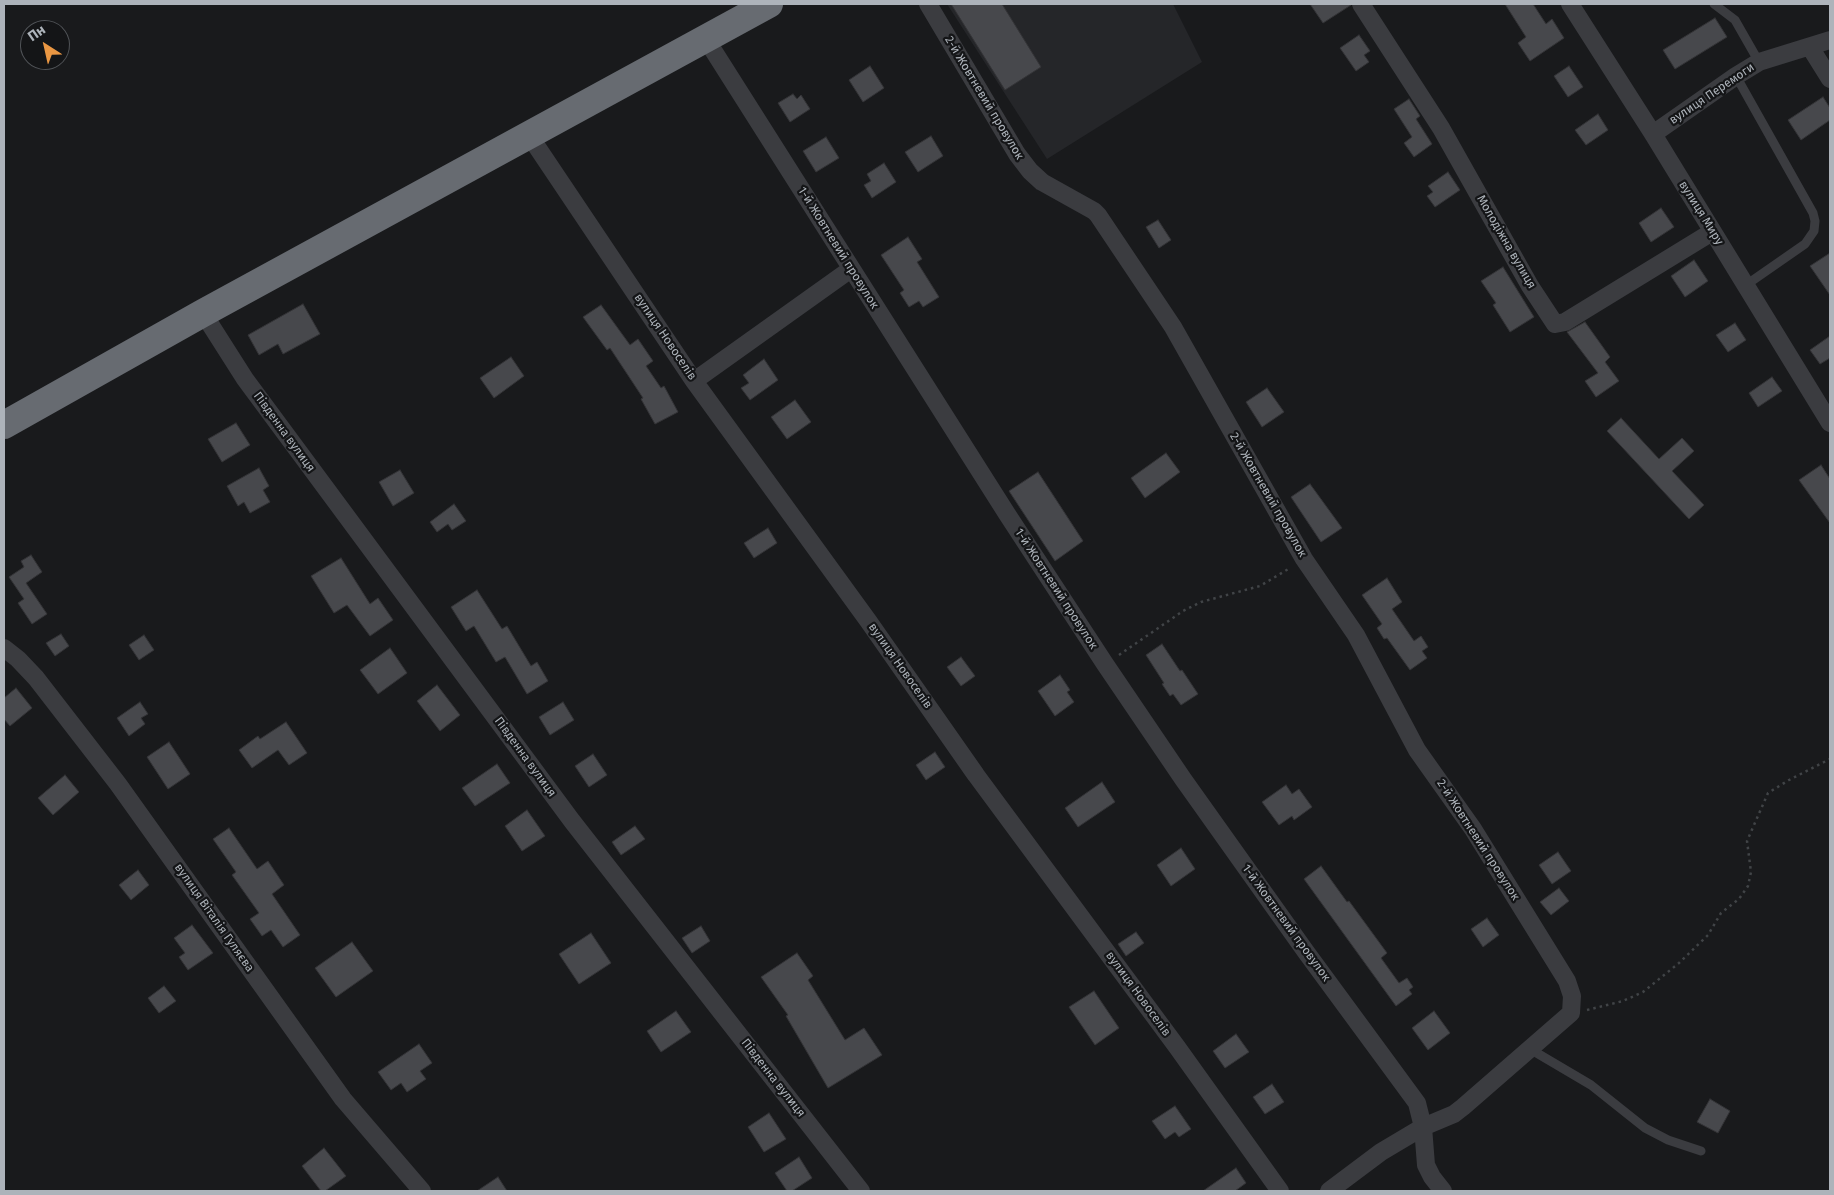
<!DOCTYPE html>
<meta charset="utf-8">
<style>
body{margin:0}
#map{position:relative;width:1834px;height:1195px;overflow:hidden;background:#191a1c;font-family:"Fira Sans",sans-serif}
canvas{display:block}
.frame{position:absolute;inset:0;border:5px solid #adb3ba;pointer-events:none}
.north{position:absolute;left:20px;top:20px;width:50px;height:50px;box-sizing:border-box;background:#141517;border:1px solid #515458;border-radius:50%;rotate:325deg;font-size:14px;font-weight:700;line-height:20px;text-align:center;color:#adb3ba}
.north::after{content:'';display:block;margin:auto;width:18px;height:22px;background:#ea9743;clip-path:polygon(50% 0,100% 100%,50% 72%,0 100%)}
</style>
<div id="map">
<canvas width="1834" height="1195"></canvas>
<div class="frame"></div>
<div class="north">Пн</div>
</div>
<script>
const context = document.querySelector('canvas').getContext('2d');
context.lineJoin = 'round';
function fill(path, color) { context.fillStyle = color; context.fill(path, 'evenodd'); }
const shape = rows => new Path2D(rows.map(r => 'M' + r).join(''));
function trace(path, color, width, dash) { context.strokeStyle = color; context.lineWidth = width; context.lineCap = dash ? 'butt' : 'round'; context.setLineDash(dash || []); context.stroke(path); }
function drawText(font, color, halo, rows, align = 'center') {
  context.font = font + ' "Fira Sans",sans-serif'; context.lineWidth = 4.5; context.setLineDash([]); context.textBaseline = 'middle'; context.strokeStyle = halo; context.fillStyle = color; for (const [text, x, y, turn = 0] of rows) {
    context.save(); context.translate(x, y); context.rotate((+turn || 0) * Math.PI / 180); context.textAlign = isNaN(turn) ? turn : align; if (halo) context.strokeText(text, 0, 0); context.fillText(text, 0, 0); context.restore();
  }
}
fill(shape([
 [947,4,1173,4,1202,62,1047,159]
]), '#252629');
const building = shape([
 [951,4,1002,4,1041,67,1005,90,951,4],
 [1310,4,1350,4,1351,5,1323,23,1310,4],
 [1505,4,1533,4,1546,24,1552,19,1564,38,1530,61,1518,43,1526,37,1505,4],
 [1715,18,1727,37,1675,69,1663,50,1715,18],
 [1359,35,1370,51,1364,55,1369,62,1356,71,1340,48,1359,35],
 [870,66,884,88,863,102,849,80,870,66],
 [1569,66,1583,87,1568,97,1554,76,1569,66],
 [793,94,797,99,801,95,810,109,790,122,778,103,793,94],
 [1823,97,1830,108,1830,120,1801,140,1788,120,1823,97],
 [1409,99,1420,116,1416,119,1432,144,1414,157,1404,143,1412,137,1394,109,1409,99],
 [1598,114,1608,130,1586,145,1575,130,1598,114],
 [931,136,943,156,918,172,905,152,931,136],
 [826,137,839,158,816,172,803,151,826,137],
 [884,163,896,182,872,198,864,185,871,181,867,174,884,163],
 [1448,172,1460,190,1435,207,1427,196,1433,192,1428,186,1448,172],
 [1661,208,1674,227,1651,242,1639,223,1661,208],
 [1158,220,1171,240,1159,248,1146,227,1158,220],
 [908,237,922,259,917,262,939,297,923,307,919,301,909,307,900,293,904,290,881,255,908,237],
 [1830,253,1830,295,1810,266,1830,253],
 [1694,260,1708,281,1685,297,1671,276,1694,260],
 [1503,267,1534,317,1510,332,1493,305,1496,303,1481,281,1503,267],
 [303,304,320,334,283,354,278,344,259,355,248,335,303,304],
 [601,305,630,345,638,339,653,361,646,366,661,388,664,386,678,412,655,424,641,399,643,398,610,348,607,350,583,317,601,305],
 [1585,322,1610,357,1605,362,1619,381,1596,397,1585,381,1598,373,1567,332,1585,322],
 [1735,323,1746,340,1728,352,1716,335,1735,323],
 [1830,336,1830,358,1820,364,1810,350,1830,336],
 [511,357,524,376,494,398,480,378,511,357],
 [764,359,778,380,750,400,741,388,749,383,743,375,764,359],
 [1772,377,1782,391,1758,407,1749,393,1772,377],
 [1267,388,1284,412,1262,427,1246,402,1267,388],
 [795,400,811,422,787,439,771,417,795,400],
 [1621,418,1659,459,1682,438,1694,451,1672,471,1704,505,1689,519,1607,431,1621,418],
 [236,423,250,445,222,462,208,439,236,423],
 [1166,453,1180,472,1145,498,1131,478,1166,453],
 [1821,465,1830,479,1830,523,1799,480,1821,465],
 [259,468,269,486,263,490,270,502,250,513,244,502,238,506,227,486,259,468],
 [400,470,414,493,393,506,379,482,400,470],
 [1038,472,1083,541,1055,561,1009,491,1038,472],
 [1310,484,1342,528,1321,542,1291,497,1310,484],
 [454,504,466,521,452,530,448,524,437,532,430,522,454,504],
 [768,528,777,543,754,558,744,543,768,528],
 [31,555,42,572,26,583,47,614,32,624,18,603,24,599,9,577,24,567,21,561,31,555],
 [341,558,370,604,378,598,393,620,370,636,347,605,334,613,311,576,341,558],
 [1387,578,1402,602,1392,609,1414,641,1421,636,1428,647,1422,651,1427,658,1410,670,1387,638,1384,639,1377,628,1382,624,1362,595,1387,578],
 [477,590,502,629,507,626,531,666,537,662,548,681,527,694,505,657,496,662,474,626,466,631,451,607,477,590],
 [61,634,69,646,55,656,46,643,61,634],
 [144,635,154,650,139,660,129,645,144,635],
 [1162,644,1180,671,1182,670,1198,694,1181,705,1173,694,1170,696,1162,684,1164,683,1146,655,1162,644],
 [390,648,407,673,378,694,360,670,390,648],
 [961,657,975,676,961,686,947,667,961,657],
 [1060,675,1070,690,1067,692,1074,702,1055,716,1038,691,1060,675],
 [437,685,460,715,440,731,417,701,437,685],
 [16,688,32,708,10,726,4,719,4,698,16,688],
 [140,702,148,714,141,718,145,724,129,736,117,718,140,702],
 [563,702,574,720,550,735,539,717,563,702],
 [286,722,307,753,289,765,278,750,252,768,239,750,258,736,260,739,286,722],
 [169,742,190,774,168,789,147,757,169,742],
 [935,752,945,767,926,780,916,765,935,752],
 [593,754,607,775,589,787,575,766,593,754],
 [497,764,510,783,475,806,462,788,497,764],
 [65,775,79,792,53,815,38,798,65,775],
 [1102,782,1115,802,1078,827,1065,808,1102,782],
 [1286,785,1292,794,1299,789,1312,807,1294,820,1292,816,1279,825,1262,802,1286,785],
 [527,810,545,836,522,851,505,826,527,810],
 [635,826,645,839,621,855,612,842,635,826],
 [229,828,257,869,268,861,284,885,272,894,300,935,283,947,271,930,262,936,250,919,259,913,232,875,236,872,213,839,229,828],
 [1181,848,1195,869,1171,886,1157,865,1181,848],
 [1558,852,1571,871,1552,884,1539,865,1558,852],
 [1321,866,1347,902,1349,901,1387,953,1381,958,1399,983,1407,978,1413,987,1409,990,1412,994,1396,1006,1304,879,1321,866],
 [138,870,149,885,131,900,119,885,138,870],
 [1559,888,1569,901,1551,915,1540,902,1559,888],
 [1487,918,1499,935,1483,947,1471,929,1487,918],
 [192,925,213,953,188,970,179,957,185,953,174,938,192,925],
 [701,926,710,941,692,953,682,938,701,926],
 [1136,932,1144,943,1126,956,1118,944,1136,932],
 [591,933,611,963,579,984,559,954,591,933],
 [352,942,373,971,336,997,315,968,352,942],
 [797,953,813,976,808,980,845,1040,864,1028,882,1055,828,1088,786,1016,788,1015,761,977,797,953],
 [164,986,176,1001,159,1013,148,998,164,986],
 [1094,991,1119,1028,1095,1045,1069,1007,1094,991],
 [676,1011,691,1032,661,1052,647,1031,676,1011],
 [1434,1011,1450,1033,1428,1050,1412,1028,1434,1011],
 [1236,1034,1249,1052,1225,1068,1213,1051,1236,1034],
 [419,1044,432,1063,420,1071,426,1079,407,1092,401,1083,391,1090,378,1072,419,1044],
 [1272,1084,1284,1102,1265,1114,1253,1097,1272,1084],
 [1710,1099,1730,1111,1718,1133,1697,1122,1710,1099],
 [1175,1106,1191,1129,1179,1137,1175,1132,1165,1139,1152,1121,1175,1106],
 [769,1113,786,1139,764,1152,748,1127,769,1113],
 [324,1148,346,1176,325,1191,321,1191,302,1166,324,1148],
 [799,1157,812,1178,792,1191,787,1191,775,1173,799,1157],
 [1236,1168,1246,1183,1235,1191,1203,1191,1236,1168],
 [498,1177,507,1191,477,1191,498,1177]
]);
fill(building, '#47484c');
trace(building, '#343437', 1);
trace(shape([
 [1119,655,1183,611,1201,602,1260,586,1290,568],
 [1587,1010,1623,1001,1643,992,1679,963,1708,935,1721,913,1739,899,1748,886,1751,872,1747,841,1768,793,1789,780,1830,759]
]), '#414447', 2.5, [2.5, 4]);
trace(shape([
 [1714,4,1735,20,1759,62],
 [1736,76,1813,213,1815,221,1814,231,1805,244,1746,285],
 [1530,1049,1591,1085,1645,1128,1668,1140,1701,1151]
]), '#3b3c40', 9);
trace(shape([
 [928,4,1017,154,1030,171,1042,182,1094,211,1098,215,1173,327,1304,559,1356,635,1417,750,1473,829,1567,981,1572,996,1571,1013,1463,1107,1454,1114,1423,1127,1381,1152,1329,1191],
 [1361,4,1441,128,1530,286,1555,324,1565,322,1712,232],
 [1570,4,1653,134,1830,423],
 [706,39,1007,514,1105,664,1183,779,1306,952,1417,1103,1423,1127,1426,1165,1432,1177,1443,1191],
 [1810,47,1830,79],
 [1653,134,1736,76,1759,62,1830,40],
 [529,135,694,381,869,622,976,775,1177,1047,1280,1191],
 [203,313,245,379,572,821,861,1191],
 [694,381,851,269],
 [4,648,18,659,36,678,118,784,343,1099,422,1191]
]), '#3b3c40', 18);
trace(shape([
 [4,425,203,313,769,4]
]), '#676b71', 28);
drawText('12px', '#adb3ba', '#141517', [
 ["вулиця Перемоги",1712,94,-34],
 ["2-й Жовтневий провулок",984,98,59],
 ["вулиця Миру",1701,213,58],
 ["Молодіжна вулиця",1506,242,60],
 ["1-й Жовтневий провулок",838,248,58],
 ["вулиця Новоселів",665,337,56],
 ["Південна вулиця",284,432,54],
 ["2-й Жовтневий провулок",1268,495,60],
 ["1-й Жовтневий провулок",1056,589,57],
 ["вулиця Новоселів",900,666,55],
 ["Південна вулиця",525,757,54],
 ["2-й Жовтневий провулок",1478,840,57],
 ["вулиця Віталія Гуляєва",214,918,55],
 ["1-й Жовтневий провулок",1286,923,54],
 ["вулиця Новоселів",1138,994,54],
 ["Південна вулиця",773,1078,52]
]);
</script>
